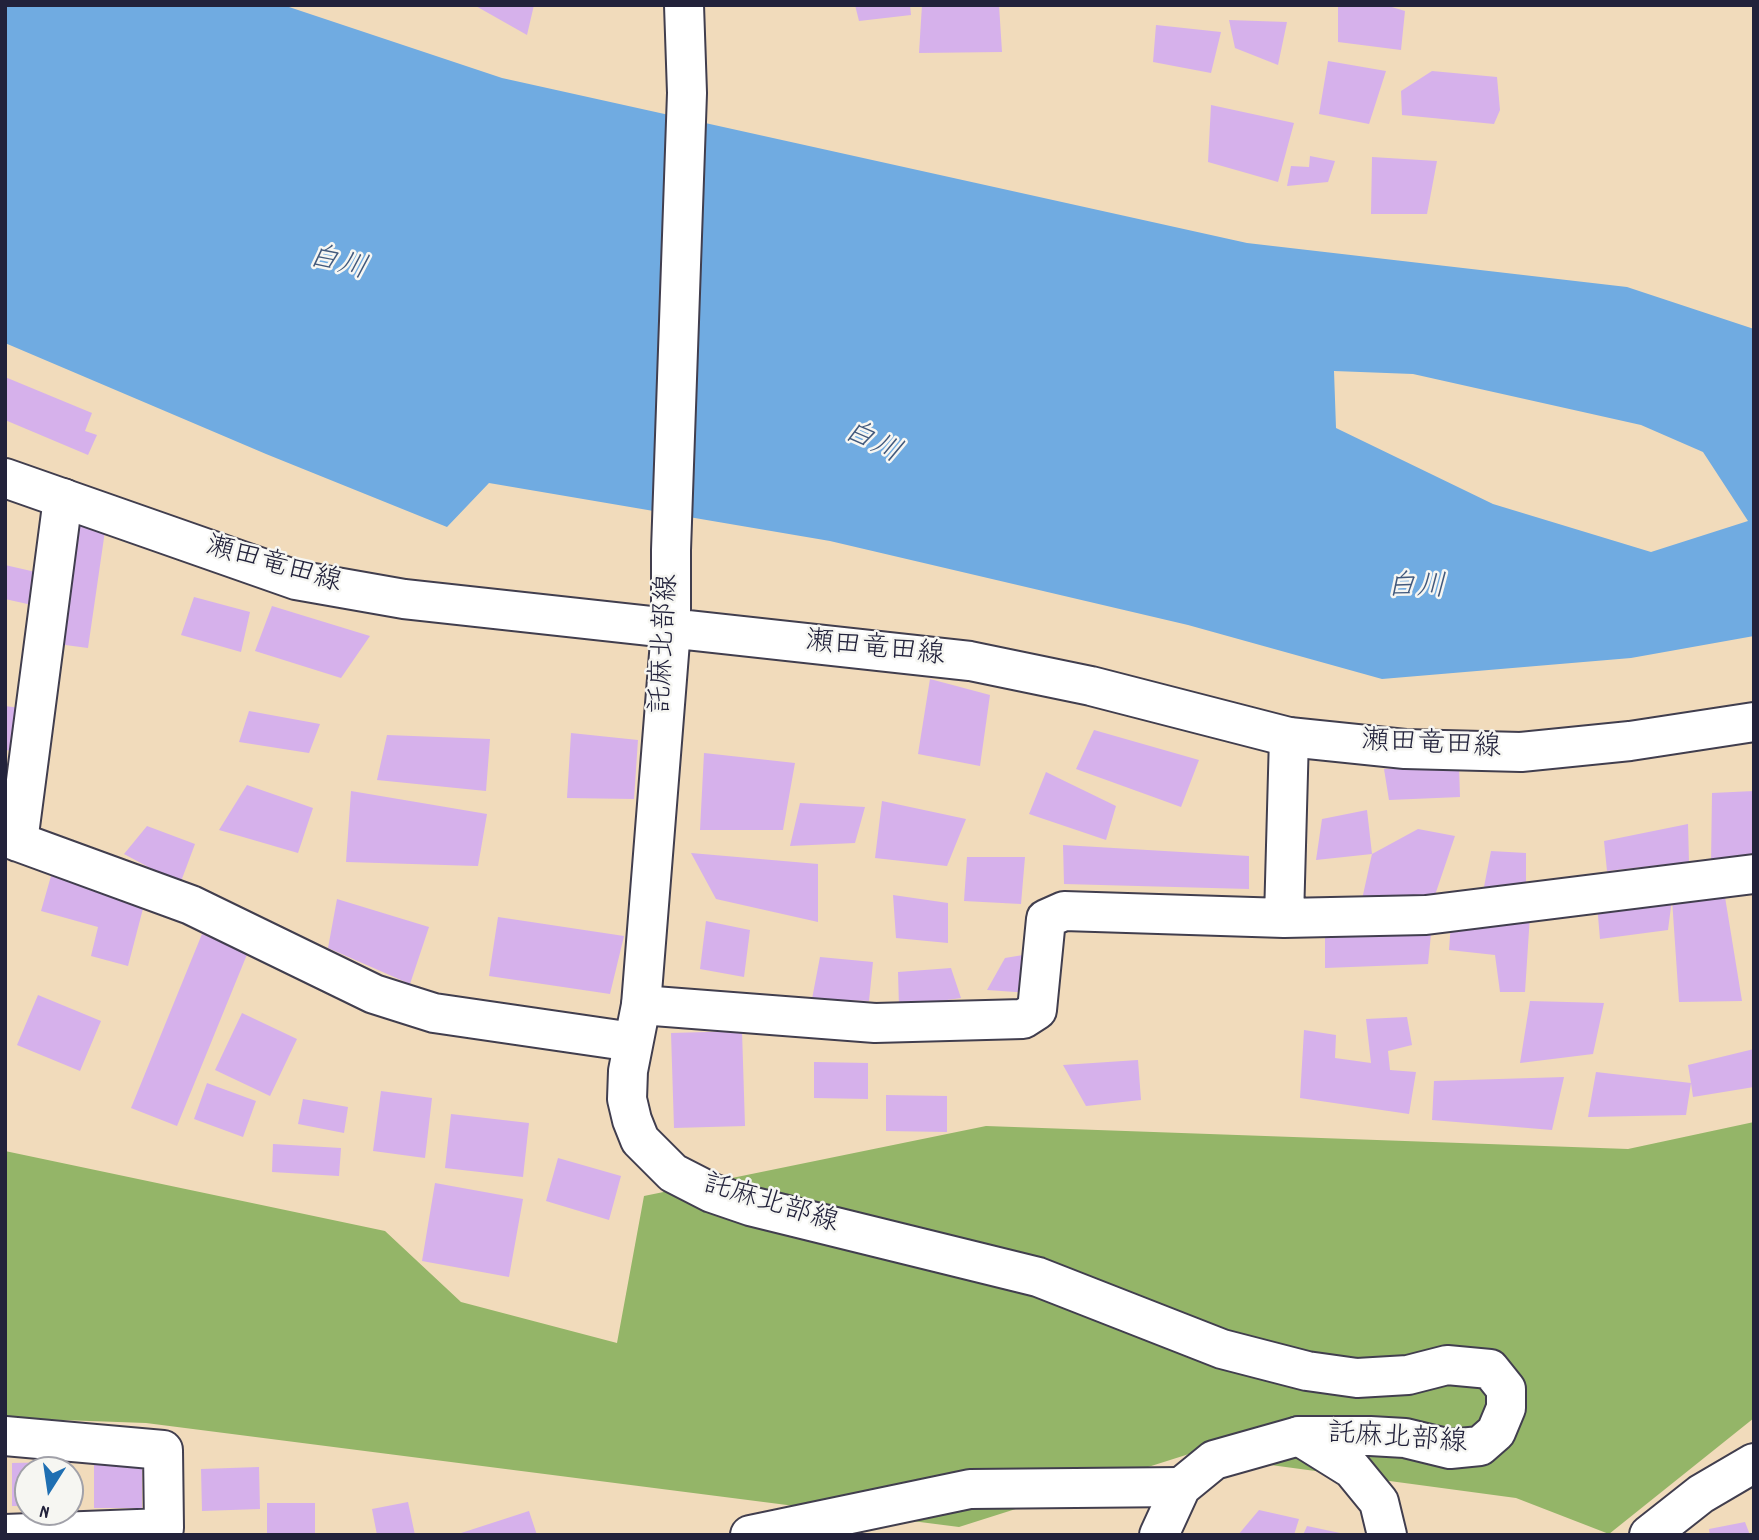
<!DOCTYPE html>
<meta charset="utf-8">
<style>
body{margin:0}
#map{position:relative;width:1759px;height:1540px;overflow:hidden;background:#f1dbbb;font-family:Dekko,sans-serif}
canvas{display:block}
.frame{position:absolute;inset:0;border:7px solid #22223b;pointer-events:none}
.north{position:absolute;left:14px;top:1456px;width:70px;height:70px;box-sizing:border-box;background:#f6f6f2;border:2px solid #a1a1a9;border-radius:50%;rotate:192deg;font-size:19px;font-weight:700;line-height:28px;text-align:center;color:#22223b}
.north::after{content:'';display:block;margin:auto;width:24px;height:32px;background:#1f6fb2;clip-path:polygon(50% 0,100% 100%,50% 72%,0 100%)}
</style>
<div id="map">
<canvas width="1759" height="1540"></canvas>
<div class="frame"></div>
<div class="north">N</div>
</div>
<script>
const context = document.querySelector('canvas').getContext('2d');
context.lineJoin = 'round';
function fill(path, color) { context.fillStyle = color; context.fill(path, 'evenodd'); }
const shape = rows => new Path2D(rows.map(r => 'M' + r).join(''));
function trace(path, color, width, dash) { context.strokeStyle = color; context.lineWidth = width; context.lineCap = dash ? 'butt' : 'round'; context.setLineDash(dash || []); context.stroke(path); }
function drawText(font, color, halo, rows, align = 'center') {
  context.font = font + ' Dekko,"Klee One",sans-serif'; context.lineWidth = 5; context.setLineDash([]); context.textBaseline = 'middle'; context.strokeStyle = halo; context.fillStyle = color; for (const [text, x, y, turn = 0] of rows) {
    context.save(); context.translate(x, y); context.rotate((+turn || 0) * Math.PI / 180); context.textAlign = isNaN(turn) ? turn : align; if (halo) context.strokeText(text, 0, 0); context.fillText(text, 0, 0); context.restore();
  }
}
fill(shape([
 [1754,1122,1754,1418,1609,1534,1516,1498,1189,1454,959,1527,146,1423,5,1418,5,1151,385,1231,461,1302,617,1343,644,1196,986,1126,1628,1149]
]), '#94b568');
fill(shape([
 [5,5,283,5,502,78,1247,243,1627,287,1754,329,1754,636,1631,658,1382,679,1188,625,830,541,489,483,447,527,266,454,5,343],
 [1334,371,1413,374,1641,425,1703,452,1748,521,1651,552,1493,504,1336,428]
]), '#70abe1');
fill(shape([
 [474,5,534,5,527,35],
 [855,5,910,5,911,15,859,21],
 [922,5,999,5,1002,52,919,53],
 [1338,5,1385,5,1405,11,1401,50,1338,42],
 [1229,20,1287,22,1278,65,1235,48],
 [1156,25,1221,32,1211,73,1153,62],
 [1328,61,1386,71,1369,124,1319,114],
 [1432,71,1497,77,1500,110,1494,124,1402,115,1401,91],
 [1211,105,1294,123,1278,182,1208,162],
 [1310,156,1335,161,1328,182,1287,186,1291,166,1309,167],
 [1372,157,1437,161,1427,214,1371,214],
 [5,377,92,413,85,431,97,435,88,455,5,420],
 [76,521,106,524,88,648,58,644],
 [5,565,40,573,32,605,5,599],
 [194,597,250,612,241,652,181,635],
 [272,606,370,636,341,678,255,651],
 [930,679,990,695,980,766,918,754],
 [5,706,20,708,14,751,5,750],
 [249,711,320,724,309,753,239,742],
 [1094,730,1199,760,1181,807,1076,769],
 [571,733,638,740,634,799,567,798],
 [387,735,490,739,486,791,377,780],
 [704,753,795,763,783,830,700,830],
 [1459,766,1460,797,1389,800,1384,769],
 [1046,772,1116,806,1106,840,1029,814],
 [247,785,313,808,298,853,219,830],
 [351,791,487,814,478,866,346,862],
 [1754,791,1754,857,1711,864,1712,793],
 [882,801,966,819,947,866,875,858],
 [800,803,865,807,855,843,790,846],
 [1367,810,1372,854,1316,860,1322,819],
 [1688,824,1689,862,1607,871,1604,841],
 [147,826,195,844,180,884,124,854],
 [1418,829,1455,836,1434,898,1361,904,1372,854],
 [1063,845,1249,856,1249,889,1064,884],
 [1491,851,1526,853,1526,889,1483,892],
 [691,853,818,864,818,922,716,899],
 [967,857,1025,857,1021,904,964,901],
 [51,876,145,901,128,966,91,956,98,927,41,911],
 [1596,893,1672,899,1668,930,1600,939],
 [893,895,948,903,948,943,896,938],
 [1725,897,1742,1001,1679,1002,1672,899],
 [337,899,429,927,410,984,328,948],
 [1530,915,1525,992,1500,992,1495,955,1449,950,1451,922],
 [498,917,624,936,610,994,489,976],
 [706,921,750,930,744,977,700,969],
 [1432,924,1428,964,1325,968,1325,930],
 [202,934,248,952,177,1126,131,1108],
 [1029,954,1030,993,987,990,1005,958],
 [820,957,873,962,869,1001,812,999],
 [951,968,961,998,899,1007,898,972],
 [38,995,101,1021,80,1071,17,1045],
 [1530,1001,1604,1003,1593,1054,1520,1063],
 [242,1013,297,1039,270,1096,215,1070],
 [1407,1017,1412,1045,1388,1051,1390,1070,1416,1072,1409,1114,1300,1098,1304,1030,1336,1035,1335,1058,1371,1063,1366,1019],
 [742,1031,745,1126,674,1128,671,1033],
 [1754,1049,1754,1087,1693,1097,1691,1083,1686,1115,1588,1117,1596,1072,1691,1083,1688,1065],
 [1138,1060,1141,1100,1086,1106,1063,1065],
 [814,1062,868,1063,868,1099,814,1098],
 [1564,1077,1552,1130,1432,1120,1434,1081],
 [207,1083,256,1101,243,1137,194,1119],
 [381,1091,432,1098,425,1158,373,1151],
 [886,1095,947,1096,947,1132,886,1131],
 [303,1099,348,1107,344,1133,298,1124],
 [451,1114,529,1123,523,1177,445,1168],
 [273,1144,341,1148,339,1176,272,1172],
 [558,1158,621,1176,609,1220,546,1201],
 [435,1183,523,1199,509,1277,422,1261],
 [60,1462,60,1470,28,1470,28,1506,12,1506,12,1463],
 [94,1465,142,1465,142,1508,94,1508],
 [259,1467,260,1509,202,1511,201,1469],
 [408,1502,415,1535,377,1535,372,1509],
 [267,1503,315,1503,315,1535,267,1535],
 [1259,1510,1299,1519,1294,1535,1238,1535],
 [529,1511,537,1535,458,1535,458,1534],
 [1745,1522,1750,1535,1710,1535,1709,1529],
 [1307,1526,1345,1534,1345,1535,1303,1535]
]), '#d6b1eb');
const minor = shape([
 [5,837,191,905,374,994,434,1013,633,1042],
 [18,842,63,498],
 [1284,918,1289,737],
 [641,1005,875,1023,1023,1019,1037,1010,1046,919,1064,911,1284,918,1426,915,1754,874],
 [5,1436,163,1450,164,1528,5,1534],
 [1299,1436,1352,1469,1379,1502,1387,1535],
 [750,1535,970,1489,1181,1487],
 [1649,1535,1701,1494,1754,1463]
]);
const major = shape([
 [684,5,687,93,671,550,671,629,641,1005,628,1071,627,1099,632,1120,640,1140,673,1173,712,1193,750,1206,1038,1277,1222,1349,1307,1371,1357,1378,1408,1375,1447,1365,1490,1369,1506,1389,1506,1408,1496,1432,1480,1446,1450,1449,1405,1438,1370,1436,1299,1436,1214,1460,1181,1487,1159,1535],
 [5,478,296,580,404,599,970,661,1091,686,1289,737,1405,749,1521,752,1630,741,1754,722]
]);
trace(minor, '#413e4e', 42);
trace(major, '#413e4e', 42);
trace(minor, '#fff', 38);
trace(major, '#fff', 38);
drawText('28px', '#22223b', '#f6f6f2', [
 ["瀬田竜田線",273,567,16],
 ["託麻北部線",667,644,-87],
 ["瀬田竜田線",875,651,6],
 ["瀬田竜田線",1431,747,3],
 ["託麻北部線",770,1206,17],
 ["託麻北部線",1397,1441,4]
]);
drawText('italic 30px', '#41597d', '#f6f6f2', [
 ["白川",337,266,14],
 ["白川",871,445,26],
 ["白川",1416,590,1]
]);
</script>
